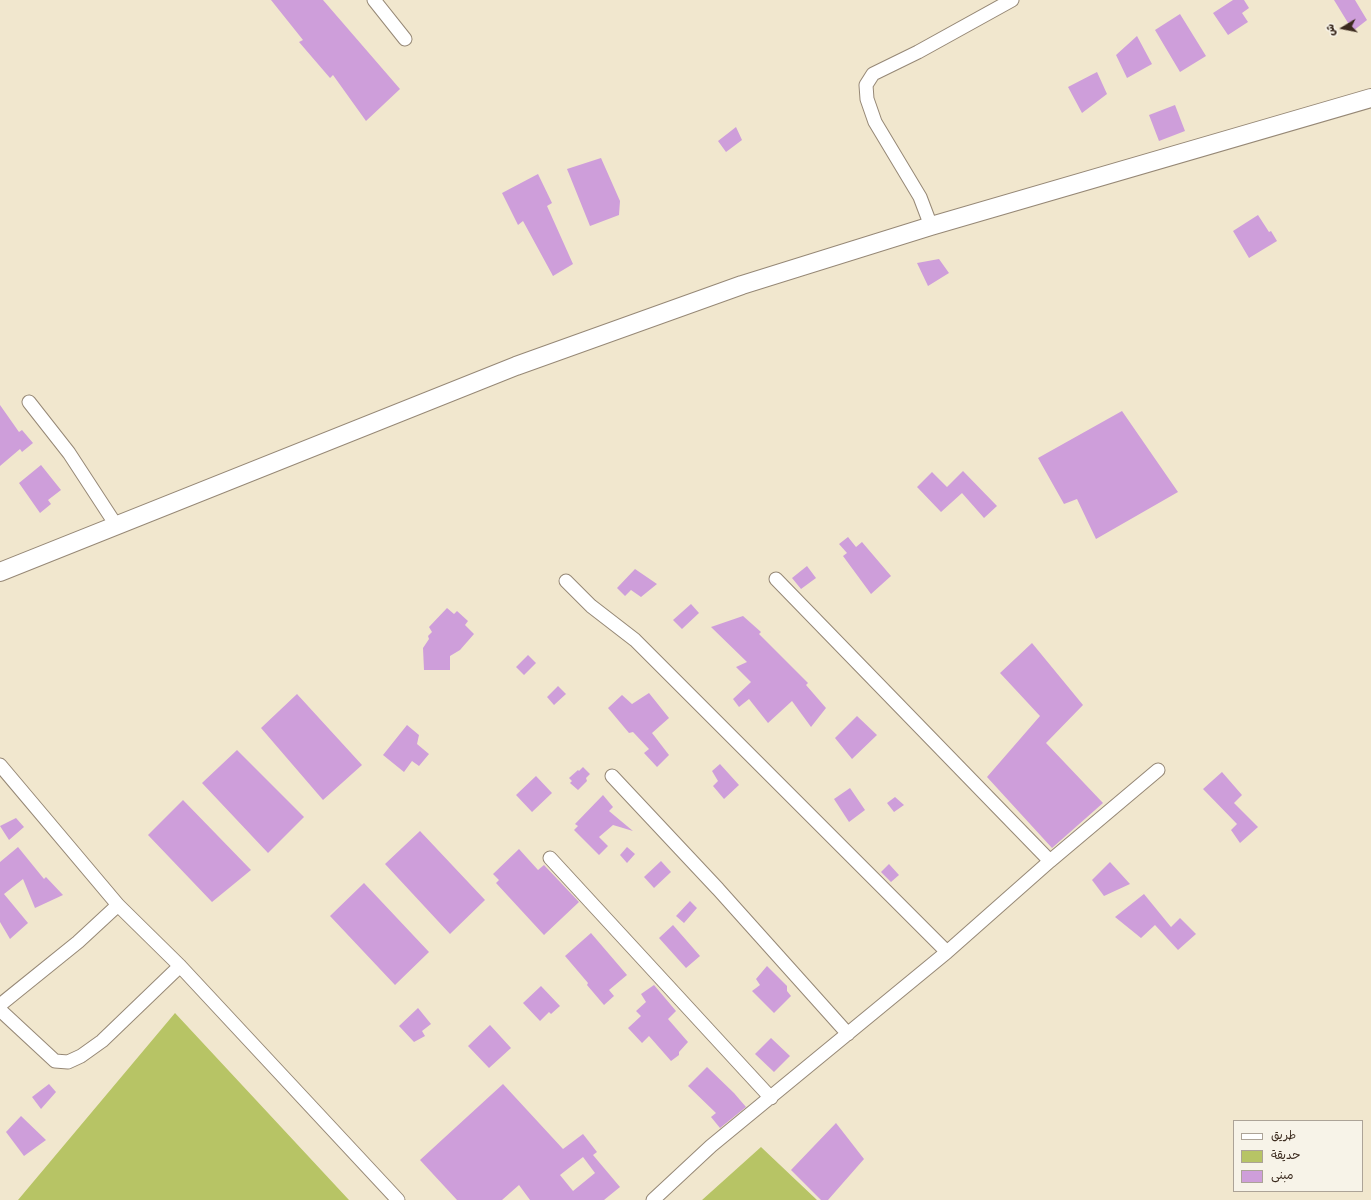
<!DOCTYPE html>
<meta charset="utf-8">
<style>
body{margin:0}
#map{position:relative;width:1371px;height:1200px;overflow:hidden;background:#f1e7ce;font-family:Pangolin,"Playpen Sans Arabic",sans-serif}
canvas{display:block}
.legend{position:absolute;left:1233px;top:1120px;width:130px;height:72px;box-sizing:border-box;background:#f7f3e8;border:1px solid #aca397;margin:0;padding:5px 7px;list-style:none;font-size:12px;color:#3b2a1e}
.legend li{display:flex;align-items:center;gap:8px;height:20px}
.legend b{width:20px;border:1px solid #aca397}
.north{position:absolute;left:1323px;top:8px;width:40px;height:40px;-webkit-text-stroke:3px #f7f3e8;paint-order:stroke;rotate:260deg;font-size:11px;font-weight:700;line-height:16px;text-align:center;color:#3b2a1e}
.north::after{content:'';display:block;margin:auto;width:14px;height:18px;background:#3b2a1e;clip-path:polygon(50% 0,100% 100%,50% 72%,0 100%)}
</style>
<div id="map">
<canvas width="1371" height="1200"></canvas>
<ul class="legend">
<li><b style="height:5px;background:#fff"></b>طريق</li>
<li><b style="height:11px;background:#b7c465"></b>حديقة</li>
<li><b style="height:11px;background:#ce9eda"></b>مبنى</li>
</ul>
<div class="north">ش</div>
</div>
<script>
const context = document.querySelector('canvas').getContext('2d');
context.lineJoin = 'round';
function fill(path, color) { context.fillStyle = color; context.fill(path, 'evenodd'); }
const shape = rows => new Path2D(rows.map(r => 'M' + r).join(''));
function trace(path, color, width, dash) { context.strokeStyle = color; context.lineWidth = width; context.lineCap = dash ? 'butt' : 'round'; context.setLineDash(dash || []); context.stroke(path); }
fill(shape([
 [175,1013,349,1200,18,1200],
 [761,1147,817,1200,702,1200]
]), '#b7c465');
fill(shape([
 [271,0,323,0,400,89,366,121,333,75,330,78,299,42,303,40],
 [1233,0,1244,0,1249,8,1242,13,1248,22,1228,35,1213,13],
 [1334,0,1355,0,1367,20,1353,31],
 [1180,14,1206,56,1180,72,1155,30],
 [1137,36,1152,64,1127,78,1116,55],
 [1097,72,1107,94,1082,113,1068,87],
 [1175,105,1185,131,1159,141,1149,115],
 [736,127,742,140,726,152,718,141],
 [601,158,620,201,619,215,590,226,567,169],
 [538,174,552,203,547,206,573,264,553,276,523,221,518,225,502,193],
 [1258,215,1269,232,1271,231,1277,241,1249,258,1233,231],
 [939,259,949,273,928,286,917,263],
 [0,405,19,432,22,430,33,443,22,452,20,449,0,466],
 [1122,411,1178,492,1096,539,1077,499,1064,504,1038,458],
 [41,465,61,490,48,500,51,504,40,513,19,483],
 [963,471,997,506,984,518,962,493,941,512,917,487,932,472,947,487],
 [848,537,856,547,862,542,891,576,871,594,843,556,847,553,839,544],
 [807,566,816,578,801,589,792,578],
 [635,569,657,584,641,597,631,590,625,596,617,588],
 [691,604,699,613,682,629,673,620],
 [447,608,454,614,457,611,468,621,465,625,474,634,460,650,450,656,450,670,424,670,423,648,429,639,428,636,432,632,429,627],
 [743,616,761,632,759,634,808,683,806,685,826,708,811,727,792,701,768,723,749,699,739,707,733,699,751,682,736,667,747,662,711,627],
 [1032,643,1083,705,1046,743,1103,803,1052,848,987,777,1040,716,1000,673],
 [528,655,536,663,524,675,516,667],
 [558,686,566,694,554,705,547,697],
 [649,693,669,718,652,733,669,755,657,767,644,753,649,749,633,732,629,733,608,708,622,695,632,704],
 [297,694,362,765,323,800,261,728],
 [857,716,877,735,852,759,835,738],
 [407,725,419,735,417,744,429,754,419,766,412,761,404,772,383,755],
 [237,750,304,817,268,853,202,783],
 [720,764,739,785,724,799,713,786,718,781,712,771],
 [583,767,590,774,586,778,587,781,578,790,570,783,572,781,569,778,578,770,579,771],
 [1222,772,1242,795,1234,803,1258,827,1240,843,1231,830,1237,824,1203,789],
 [536,776,552,793,532,812,516,795],
 [850,788,865,810,849,822,834,799],
 [603,795,613,807,609,811,633,831,613,825,599,837,608,846,599,855,574,830,578,826,575,824],
 [895,797,904,805,894,812,887,803],
 [183,800,251,870,212,902,148,835],
 [16,818,24,827,9,840,0,826],
 [420,831,485,900,450,934,385,864],
 [18,847,44,879,46,877,63,895,35,908,23,879,4,894,28,923,10,939,0,922,0,862],
 [627,847,635,854,627,863,620,855],
 [519,849,538,870,544,865,579,902,544,935,496,883,499,880,493,874],
 [661,861,671,872,654,888,644,877],
 [1110,862,1130,884,1104,896,1092,880],
 [889,864,899,875,891,882,881,872],
 [364,883,429,952,395,985,330,916],
 [1144,894,1171,927,1180,918,1196,934,1178,950,1155,925,1141,938,1115,917],
 [690,901,697,908,684,923,676,916],
 [673,925,700,956,686,968,659,938],
 [591,933,627,975,609,990,614,996,604,1005,587,985,588,983,565,956],
 [767,966,787,986,787,991,791,996,774,1013,752,991,760,985,756,979],
 [654,985,676,1011,668,1019,688,1042,679,1052,679,1055,671,1061,649,1036,642,1043,628,1028,641,1016,636,1011,646,1002,641,994],
 [541,986,560,1006,551,1014,549,1012,540,1021,523,1003],
 [418,1008,431,1024,422,1031,425,1036,414,1042,399,1026],
 [490,1025,511,1048,489,1068,468,1046],
 [771,1038,790,1056,774,1072,755,1054],
 [707,1067,734,1093,746,1107,720,1128,711,1117,716,1113,688,1086],
 [49,1084,56,1092,41,1109,32,1097],
 [503,1084,563,1149,583,1134,597,1152,593,1155,620,1187,604,1200,530,1200,519,1185,502,1200,457,1200,420,1160],
 [583,1157,595,1173,573,1191,560,1175],
 [21,1116,46,1140,24,1156,6,1132],
 [836,1123,864,1159,828,1200,821,1200,791,1170]
]), '#ce9eda');
const street = shape([
 [374,0,405,39],
 [931,226,920,197,875,122,867,99,866,85,873,74,918,52,1012,0],
 [29,402,69,453,116,525],
 [776,579,1050,861],
 [566,581,591,606,635,640,947,952],
 [0,765,118,905,180,966,398,1200],
 [612,776,718,889,848,1034],
 [550,858,771,1098],
 [0,1005,78,942,118,905],
 [0,1010,55,1061,68,1062,81,1056,102,1041,180,966],
 [653,1200,711,1146,947,952,1050,861,1158,770]
]);
const secondary = shape([
 [0,572,516,366,742,285,931,226,1371,98]
]);
trace(street, '#968876', 15);
trace(secondary, '#968876', 20);
trace(street, '#fff', 13);
trace(secondary, '#fff', 18);
</script>
